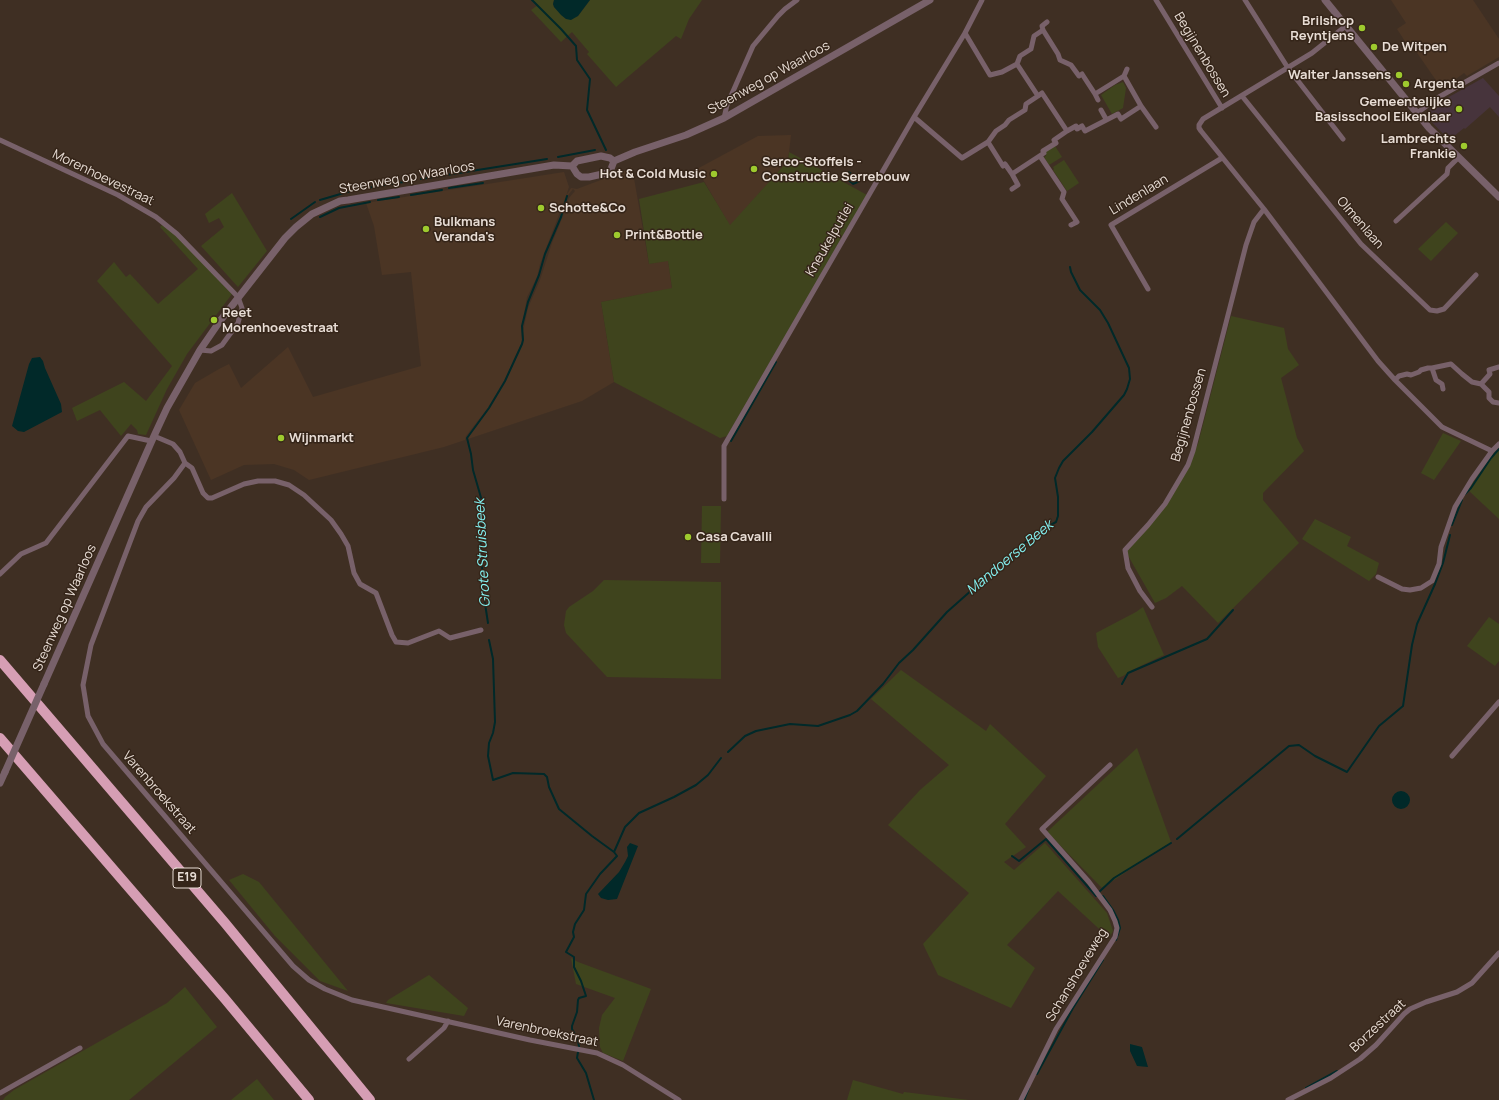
<!DOCTYPE html>
<style>
body{margin:0}
canvas{display:block;background:#3f2f23}
</style>
<canvas width="1499" height="1100"></canvas>
<script>
const context = document.querySelector('canvas').getContext('2d');
context.lineJoin = 'round';
function fill(path, color) { context.fillStyle = color; context.fill(path, 'evenodd'); }
const shape = rows => new Path2D(rows.map(r => 'M' + r).join(''));
function trace(path, color, width, dash) { context.strokeStyle = color; context.lineWidth = width; context.lineCap = dash ? 'butt' : 'round'; context.setLineDash(dash || []); context.stroke(path); }
function drawText(font, color, halo, rows, align = 'center') {
  context.font = font + ' Manrope,sans-serif'; context.lineWidth = 3; context.setLineDash([]); context.textBaseline = 'middle'; context.strokeStyle = halo; context.fillStyle = color; for (const [text, x, y, turn = 0] of rows) {
    context.save(); context.translate(x, y); context.rotate((+turn || 0) * Math.PI / 180); context.textAlign = isNaN(turn) ? turn : align; if (halo) context.strokeText(text, 0, 0); context.fillText(text, 0, 0); context.restore();
  }
}
fill(shape([
 [1391,0,1473,0,1499,39,1499,57,1467,76,1464,73,1442,89,1413,47,1410,49,1397,29,1406,23],
 [791,135,788,161,730,226,697,169,758,136],
 [632,167,649,264,668,260,672,289,601,302,614,382,582,401,468,439,471,433,487,412,505,383,522,345,524,339,523,332,525,322,528,308,540,280,552,243,563,216,569,198,575,191,573,189,565,199,540,264,537,277,527,297,521,331,522,342,504,382,487,409,466,436,465,440,444,447,309,480,294,470,274,464,244,465,211,480,179,410,195,383,219,369,229,364,241,388,288,347,313,397,421,366,411,272,382,275,374,226,366,203,564,172,569,187,566,196,571,188,577,189,622,172]
]), '#4b3524');
fill(shape([
 [1483,78,1499,96,1499,117,1490,107,1465,129,1464,128,1449,140,1428,118,1429,110,1438,103]
]), '#47343c');
fill(shape([
 [533,0,554,0,553,4,554,7,566,19,578,16,590,0,702,0,689,19,681,39,676,36,616,87,587,54,589,52,572,32,561,42,531,10,538,5],
 [1123,82,1126,88,1123,108,1112,114,1101,95,1115,85],
 [1055,146,1062,157,1049,165,1044,157,1046,156,1045,152],
 [789,152,867,195,727,436,720,438,614,382,601,302,672,288,668,261,649,264,639,199,704,182,730,225,788,161],
 [1064,160,1079,183,1067,191,1053,170,1054,169,1053,167],
 [232,193,267,251,238,287,201,246,224,227,219,218,209,223,205,214],
 [1446,222,1458,233,1431,261,1418,249],
 [163,224,176,235,232,294,187,354,167,389,146,435,138,434,137,430,131,424,121,436,100,410,77,421,72,408,124,382,146,401,172,366,97,281,114,262,126,277,130,274,158,304,198,269,160,227],
 [1231,316,1284,328,1288,349,1299,365,1281,378,1297,438,1304,451,1263,493,1263,500,1299,543,1218,623,1182,586,1166,598,1155,603,1126,552,1166,503,1198,444],
 [1443,433,1461,441,1434,480,1421,473],
 [1499,449,1499,519,1468,490,1493,454],
 [702,506,721,506,720,563,701,563],
 [1315,519,1351,537,1347,546,1379,563,1376,574,1369,581,1302,539],
 [604,580,721,582,721,679,607,677,566,633,564,625,566,611,569,607,593,591],
 [1143,607,1164,655,1132,670,1123,676,1118,678,1098,647,1096,633,1136,612],
 [1489,617,1499,624,1499,661,1495,666,1467,646],
 [901,670,986,731,990,724,1046,776,1005,824,1026,847,1004,862,1014,870,1045,843,1107,913,1113,931,1109,938,1058,891,1007,945,1035,968,1011,1008,938,975,923,944,969,893,888,825,920,790,949,765,871,699],
 [1137,748,1171,842,1102,888,1047,832],
 [243,874,259,882,348,991,320,981,275,936,229,880],
 [571,958,578,962,651,989,623,1061,603,1053,600,1047,599,1028,602,1015,615,998,576,984],
 [429,975,468,1008,464,1016,386,1003,388,1000],
 [185,987,217,1027,129,1100,3,1100,5,1097,14,1090,167,1003],
 [257,1079,274,1100,231,1100],
 [853,1080,903,1094,904,1092,969,1100,847,1100]
]), '#3f441d');
fill(shape([
 [554,0,590,0,578,16,571,20,566,19,561,15,554,7,553,4],
 [848,171,858,176,860,182,858,183,853,185,848,181,841,180,842,175],
 [40,357,43,361,45,368,61,404,62,412,24,432,18,431,12,426,29,364,32,358],
 '1392 800a9 9 0 1 1 18 0a9 9 0 1 1-18 0Z',
 [630,843,638,846,617,899,608,900,601,898,598,894,619,872,625,862,628,856,627,847],
 [1130,1044,1142,1047,1148,1067,1137,1066,1130,1051]
]), '#012929');
trace(shape([
 [532,0,561,29,576,46,577,60,590,79,587,110,606,150],
 [558,157,595,150],
 [421,179,547,159],
 [449,188,483,183],
 [411,195,442,190],
 [320,200,354,190,410,181],
 [378,200,399,197],
 [320,217,339,208,370,202],
 [291,219,315,202],
 [731,441,776,362],
 [1465,494,1471,488,1491,458,1499,449],
 [1452,525,1462,500],
 [488,623,484,597,480,534,484,508,473,470,471,454,467,438,489,408,505,381,522,344,523,340,522,326,528,302,539,275,545,254,561,217,567,196],
 [489,640,493,659,495,722,493,733,489,743,488,756,493,780,513,773,544,774,547,777,549,787,559,809,592,836,614,852,617,856,600,874,586,894,584,910,575,924,573,932,574,937,566,952,574,957,574,967,581,981,586,996,579,998,578,1000,577,1012,572,1026,572,1029,578,1040,579,1047],
 [1122,684,1128,673,1207,639,1233,610],
 [728,752,745,736,756,731,790,724,818,726,850,715,857,711,883,684,899,663,913,650,947,612,1036,533,1056,522,1058,516,1058,497,1055,478,1059,468,1063,461,1092,432,1124,395,1127,389,1130,379,1129,368,1108,323,1100,310,1080,290,1071,272,1070,267],
 [1177,839,1289,746,1299,745,1315,756,1347,772,1379,726,1403,706,1412,645,1417,624,1435,584,1443,563,1450,535],
 [614,852,625,827,639,813,674,797,696,785,708,775,721,758],
 [1012,856,1019,861,1046,839,1096,896],
 [1099,892,1114,878,1171,843],
 [1103,896,1113,910,1118,920,1120,928,1116,940],
 [578,1052,577,1058,586,1073,594,1100],
 [1037,1074,1073,1008,1103,960],
 [1306,1088,1337,1071],
 [1024,1100,1029,1088]
]), '#012929', 2);
trace(shape([
 [1156,0,1222,108],
 [1245,0,1288,68,1343,139],
 [1347,25,1312,53,1203,119,1199,125,1199,128,1201,131,1264,209,1378,361,1395,380,1442,427,1492,451],
 [1043,30,1058,54,1060,60,1071,65,1079,76,1082,74,1095,94,1124,76,1127,69],
 [965,33,990,75,1002,72,1017,64,1020,56,1031,49,1034,36,1043,30,1042,26,1047,22],
 [1017,64,1038,96,1026,104,1025,110,1009,120,1005,125,996,131,988,142,1003,166,1005,164,1012,174,1044,153,1043,151,1056,143,1054,140,1067,131],
 [1124,76,1141,106],
 [1095,94,1098,100],
 [1038,96,1042,93,1067,131,1076,126,1077,129,1082,126,1085,131,1118,114,1121,119,1141,106,1156,127],
 [1242,96,1361,244,1430,310,1437,311,1444,309,1476,275],
 [1101,110,1106,119],
 [1417,113,1439,97,1499,63],
 [914,117,962,158,988,142],
 [724,118,727,105,753,46,778,16,785,9,797,0],
 [0,140,118,195,156,217,177,234,238,297,242,308,238,323,222,345,211,351,200,350],
 [1040,156,1064,192,1062,199,1077,222,1071,225],
 [1012,189,1018,185,1012,174],
 [1396,221,1447,174,1448,168,1458,158],
 [1148,289,1111,225,1222,158],
 [1432,368,1436,380,1442,384,1443,389],
 [1395,380,1399,376,1407,374,1411,375,1419,372,1421,370,1428,368,1432,368,1451,364,1462,374,1472,382,1481,384,1490,374,1489,370,1499,367],
 [1481,384,1489,392,1489,398,1493,402,1499,403],
 [154,436,173,444,180,452,185,463,192,468,203,493,208,498,212,498,244,484,258,481,275,481,289,485,304,495,331,520,341,534,348,546,354,573,360,584,376,593,392,635,396,642,408,643,439,631,450,638,481,630],
 [185,463,174,478,146,507,138,521,91,645,83,685,88,716,103,744,293,966,309,980,325,989,352,1000,530,1040,597,1053,623,1065,679,1100],
 [724,499,724,446,914,117,965,33,982,0],
 [0,574,21,554,46,543,128,436,151,441],
 [1378,577,1402,589,1410,590,1421,588,1432,581,1439,564,1441,547,1455,507,1472,479,1492,451,1499,444],
 [1152,607,1140,591,1128,568,1125,550,1148,525,1165,504,1188,465,1193,451,1246,245,1254,222,1264,209],
 [1452,756,1499,702],
 [409,1059,444,1028,448,1021],
 [0,1093,80,1048],
 [1021,1100,1056,1029,1115,937,1117,928,1115,921,1110,910,1089,882,1042,829,1110,765],
 [1288,1100,1331,1078,1360,1059,1376,1045,1404,1014,1410,1009,1426,1002,1457,992,1472,983,1499,953]
]), '#78616a', 5);
trace(shape([
 [1325,0,1429,128,1499,197],
 [614,161,635,152,686,135,724,118,930,0],
 [572,166,577,161,601,156,610,158,614,161],
 [44,684,154,436,167,408,200,350,220,321,285,238,296,227,312,214,340,201,348,200,554,165,572,166,577,174,581,177,589,177,607,173,611,169,614,161],
 [0,783,5,772]
]), '#78616a', 7);
trace(shape([
 [0,660,225,923,370,1100],
 [0,738,225,999,309,1100]
]), '#d69eb4', 10);
trace(shape([
 [5,772,44,684]
]), '#78616a', 7);
for (const [x, y, r, color] of [
 [1362,28,4,"#9eca2e"],
 [1374,47,4,"#9eca2e"],
 [1399,75,4,"#9eca2e"],
 [1406,84,4,"#9eca2e"],
 [1459,109,4,"#9eca2e"],
 [1464,146,4,"#9eca2e"],
 [754,169,4,"#9eca2e"],
 [714,174,4,"#9eca2e"],
 [541,208,4,"#9eca2e"],
 [426,229,4,"#9eca2e"],
 [617,235,4,"#9eca2e"],
 [214,320,4,"#9eca2e"],
 [281,438,4,"#9eca2e"],
 [688,537,4,"#9eca2e"]
]) { const dot = new Path2D(); dot.arc(x, y, r, 0, 2 * Math.PI); context.fillStyle = color; context.fill(dot); trace(dot, '#352519', 1.5); }
for (const [x, y, w] of [
 [187,878,28]
]) { const box = new Path2D(); box.roundRect(x - w / 2, y - 10, w, 20, 3); context.fillStyle = '#352519'; context.fill(box); trace(box, '#e8ddd5', 1); }
drawText('bold 12px', '#e8ddd5', null, [
 ["E19",187,878]
]);
drawText('bold 13px', '#e8ddd5', '#352519', [
 ["Brilshop",1354,21,"right"],
 ["Reyntjens",1354,36,"right"],
 ["De Witpen",1382,47],
 ["Walter Janssens",1391,75,"right"],
 ["Argenta",1414,84],
 ["Gemeentelijke",1451,102,"right"],
 ["Basisschool Eikenlaar",1451,117,"right"],
 ["Lambrechts",1456,139,"right"],
 ["Frankie",1456,154,"right"],
 ["Serco-Stoffels -",762,162],
 ["Constructie Serrebouw",762,177],
 ["Hot & Cold Music",706,174,"right"],
 ["Schotte&Co",549,208],
 ["Bulkmans",434,222],
 ["Veranda's",434,237],
 ["Print&Bottle",625,235],
 ["Reet",222,313],
 ["Morenhoevestraat",222,328],
 ["Wijnmarkt",289,438],
 ["Casa Cavalli",696,537]
], 'left');
drawText('13px', '#e8ddd5', '#352519', [
 ["Begijnenbossen",1202,55,59],
 ["Steenweg op Waarloos",769,78,-29],
 ["Morenhoevestraat",103,178,26],
 ["Steenweg op Waarloos",407,178,-10],
 ["Lindenlaan",1139,195,-31],
 ["Olmenlaan",1360,223,49],
 ["Kneukelputlei",830,240,-60],
 ["Begijnenbossen",1189,415,-74],
 ["Steenweg op Waarloos",65,608,-66],
 ["Varenbroekstraat",159,793,49],
 ["Schanshoeveweg",1077,975,-59],
 ["Borzestraat",1378,1026,-43],
 ["Varenbroekstraat",547,1032,12]
]);
drawText('italic 14px', '#84f2f2', '#352519', [
 ["Grote Struisbeek",483,553,-93],
 ["Mandoerse Beek",1010,558,-40]
]);
</script>
